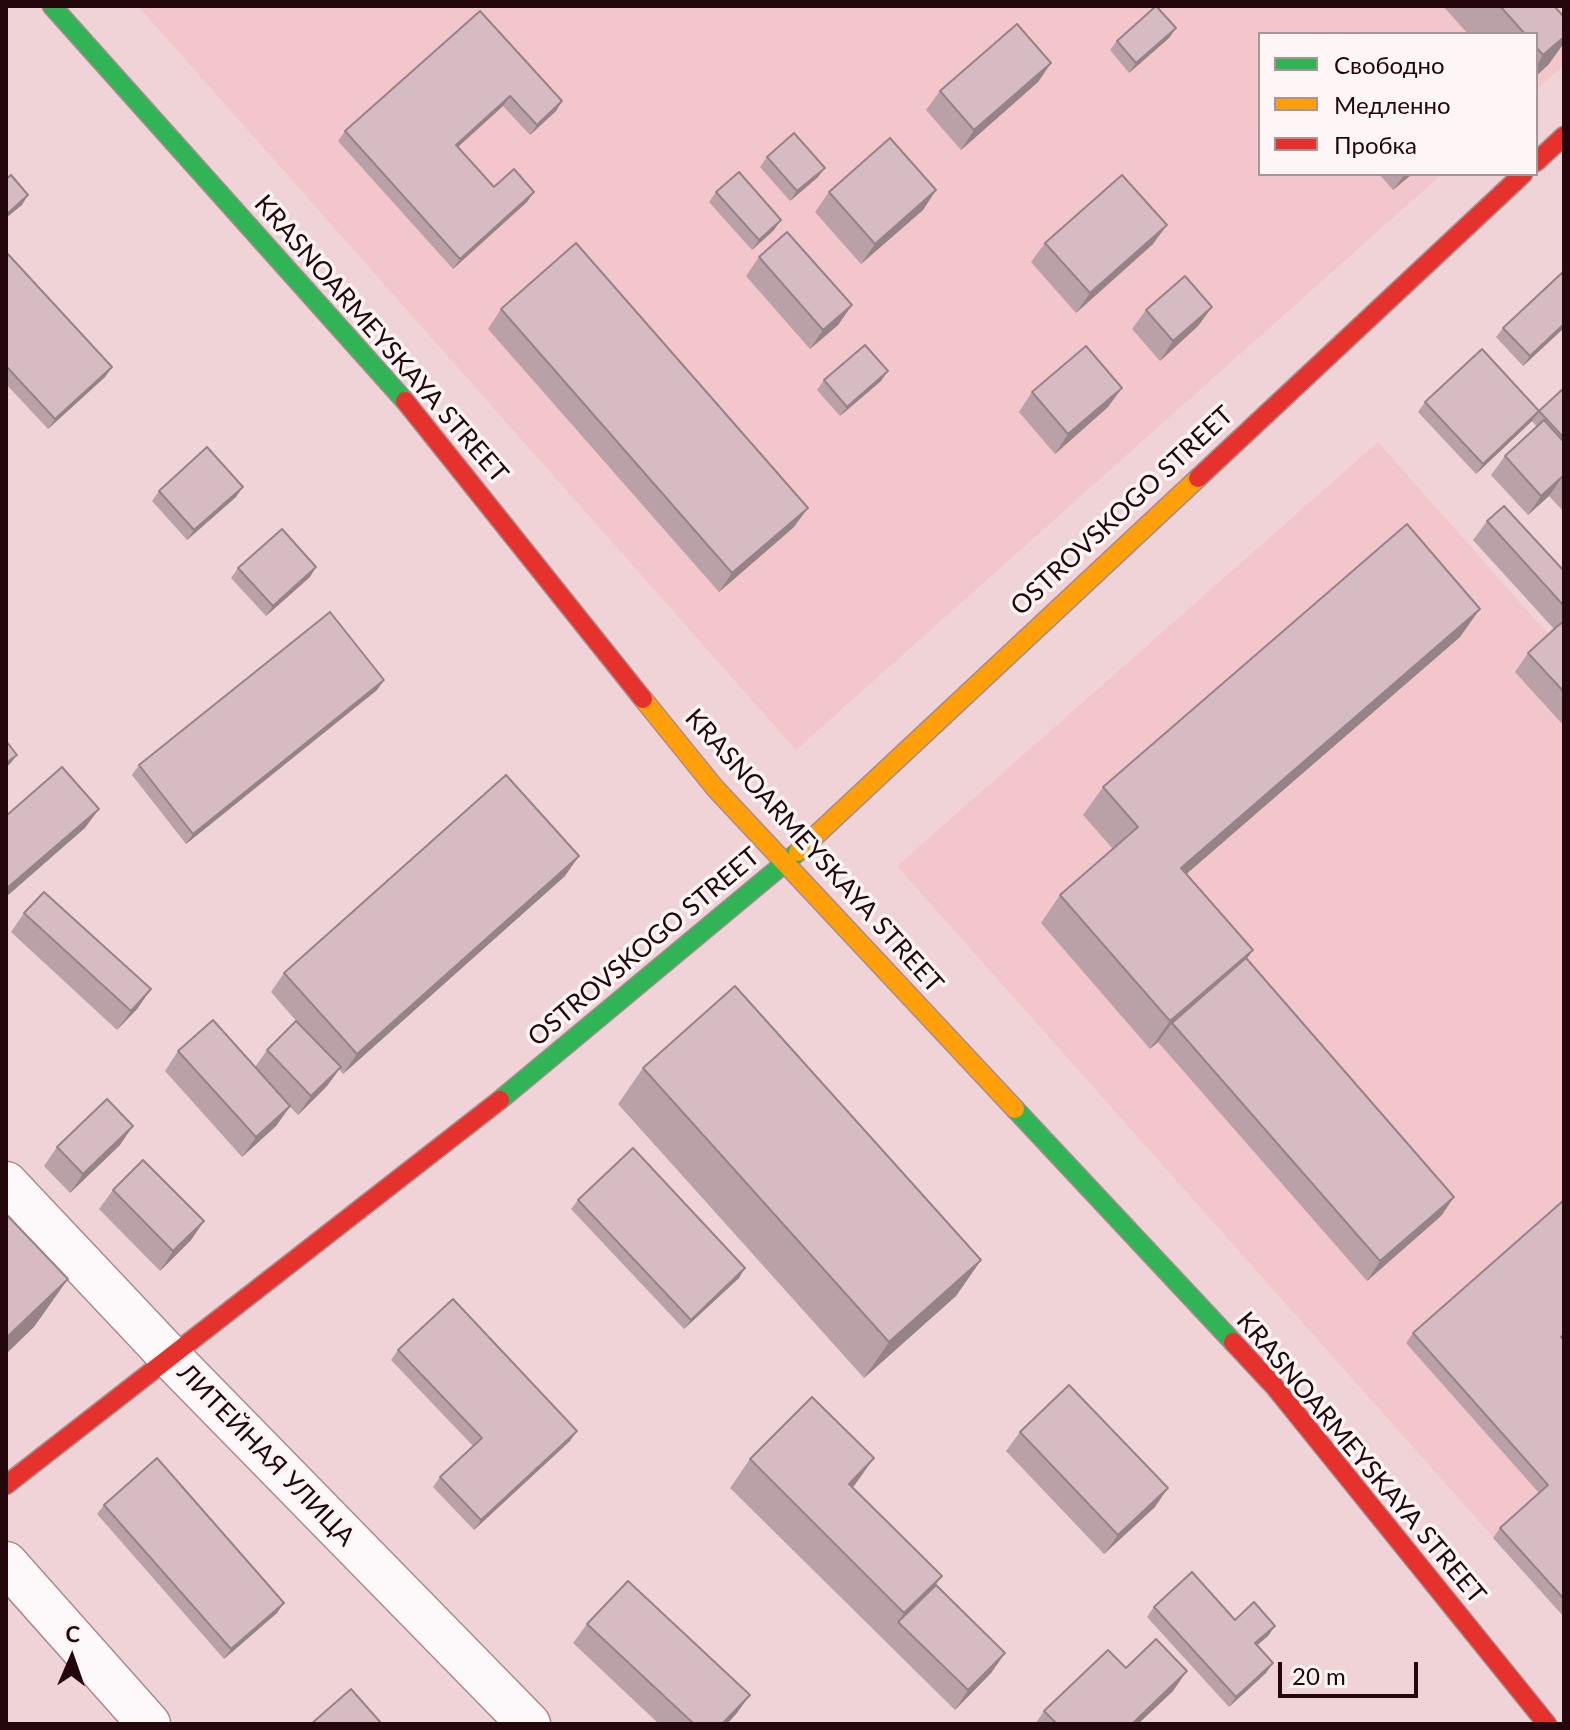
<!DOCTYPE html>
<meta charset="utf-8">
<style>
body{margin:0}
#map{position:relative;width:1570px;height:1730px;overflow:hidden;background:#f0d3d6;font-family:Lato,sans-serif}
canvas{display:block}
.frame{position:absolute;inset:0;border:8px solid #24070d;pointer-events:none}
.legend{position:absolute;left:1258px;top:32px;width:280px;height:144px;box-sizing:border-box;background:#fef5f6;border:2px solid #a79699;margin:0;padding:10px 14px;list-style:none;font-size:24px;color:#24070d}
.legend li{display:flex;align-items:center;gap:16px;height:40px}
.legend b{width:40px;border:2px solid #a79699}
.north{position:absolute;left:32px;top:1618px;width:80px;height:80px;-webkit-text-stroke:6px #fef5f6;paint-order:stroke;rotate:2deg;font-size:22px;font-weight:700;line-height:32px;text-align:center;color:#24070d}
.north::after{content:'';display:block;margin:auto;width:28px;height:36px;background:#24070d;clip-path:polygon(50% 0,100% 100%,50% 72%,0 100%)}
.scale{position:absolute;left:1278px;top:1662px;width:140px;height:36px;box-sizing:border-box;border:4px solid #24070d;border-top:0;padding-left:10px;font-size:24px;line-height:28px;white-space:nowrap;color:#24070d;-webkit-text-stroke:6px #fef5f6;paint-order:stroke}
</style>
<div id="map">
<canvas width="1570" height="1730"></canvas>
<div class="frame"></div>
<ul class="legend">
<li><b style="height:10px;background:#30b455"></b>Свободно</li>
<li><b style="height:10px;background:#ff9f0a"></b>Медленно</li>
<li><b style="height:10px;background:#e5322d"></b>Пробка</li>
</ul>
<div class="north">С</div>
<div class="scale">20 m</div>
</div>
<script>
const context = document.querySelector('canvas').getContext('2d');
context.lineJoin = 'round';
function fill(path, color) { context.fillStyle = color; context.fill(path, 'evenodd'); }
const shape = rows => new Path2D(rows.map(r => 'M' + r).join(''));
function trace(path, color, width, dash) { context.strokeStyle = color; context.lineWidth = width; context.lineCap = dash ? 'butt' : 'round'; context.setLineDash(dash || []); context.stroke(path); }
function drawText(font, color, halo, rows, align = 'center') {
  context.font = font + ' Lato,sans-serif'; context.lineWidth = 7; context.setLineDash([]); context.textBaseline = 'middle'; context.strokeStyle = halo; context.fillStyle = color; for (const [text, x, y, turn = 0] of rows) {
    context.save(); context.translate(x, y); context.rotate((+turn || 0) * Math.PI / 180); context.textAlign = isNaN(turn) ? turn : align; if (halo) context.strokeText(text, 0, 0); context.fillText(text, 0, 0); context.restore();
  }
}
fill(shape([
 [138,6,1564,6,1564,65,1536,90,1536,34,1260,34,1260,174,1442,174,796,750],
 [1378,442,1564,652,1564,1617,897,866]
]), '#f2c6cb');
const street = shape([
 [6,1183,170,1357,529,1724],
 [6,1563,149,1724]
]);
const fast = shape([
 [52,6,405,401],
 [500,1100,798,852],
 [1015,1109,1233,1342]
]);
const slow = shape([
 [643,699,715,788,1015,1109],
 [798,852,1198,478]
]);
const jam = shape([
 [1536,162,1564,136],
 [405,401,643,699],
 [1198,478,1523,174],
 [1233,1342,1274,1386,1547,1724],
 [6,1485,500,1100]
]);
trace(street, '#a78c90', 45);
trace(fast, '#a78c90', 21);
trace(slow, '#a78c90', 21);
trace(jam, '#a78c90', 21);
trace(street, '#fdf8f9', 42);
trace(fast, '#30b455', 18);
trace(slow, '#ff9f0a', 18);
trace(jam, '#e5322d', 18);
fill(shape([
 [1443,6,1554,6,1549,64,1536,76,1536,34,1468,34],
 [480,11,562,101,556,111,530,135,503,106,458,147,494,187,527,202,453,269,338,141,345,131],
 [1176,28,1169,38,1129,73,1110,50,1117,41],
 [1051,63,1038,82,961,150,926,110,940,91],
 [767,157,818,177,790,201,760,167],
 [1379,174,1412,174,1393,190],
 [936,190,923,210,861,264,815,212,829,192],
 [716,192,774,230,752,250,709,202],
 [1045,243,1153,244,1076,313,1031,262],
 [6,252,112,367,105,377,48,429,6,384],
 [759,257,852,305,838,325,810,349,746,276],
 [1564,271,1564,328,1523,366,1496,337,1503,328],
 [1212,307,1198,326,1160,361,1132,329,1146,310],
 [501,309,794,527,719,592,488,329],
 [824,380,881,381,840,416,817,390],
 [1564,388,1564,512,1549,496,1528,515,1491,475,1505,456,1537,427,1532,421,1476,474,1418,412,1425,402,1539,411],
 [1032,392,1108,407,1055,454,1019,412],
 [159,491,236,497,187,540,152,501],
 [1487,521,1564,571,1564,726,1515,672,1528,653,1554,629,1473,540],
 [238,568,310,577,266,616,231,578],
 [1460,637,1186,874,1246,958,1454,1197,1441,1216,1367,1281,1158,1042,1150,1049,1041,923,1060,895,1113,849,1083,815,1103,787],
 [384,680,377,690,186,844,132,775,139,765],
 [565,876,343,1074,339,1069,327,1086,298,1115,290,1107,276,1126,242,1157,165,1071,178,1051,255,1067,267,1050,298,1023,271,992,284,973],
 [24,913,151,989,137,1009,117,1030,11,932],
 [643,1068,981,1260,956,1296,864,1378,618,1104],
 [120,1145,70,1193,44,1166,57,1147],
 [113,1190,204,1221,191,1240,160,1271,99,1209],
 [578,1200,739,1278,684,1329,571,1209],
 [1564,1200,1563,1339,1564,1617,1493,1538,1500,1528,1539,1493,1406,1343,1413,1333],
 [398,1350,570,1441,474,1530,433,1487,440,1477,473,1446,391,1360],
 [1020,1432,1155,1507,1104,1554,1006,1451],
 [750,1459,852,1488,936,1585,1005,1653,991,1673,955,1710,730,1488],
 [104,1505,277,1613,224,1659,97,1514],
 [1154,1607,1275,1626,1268,1636,1257,1645,1266,1673,1229,1707,1147,1617],
 [587,1624,750,1695,736,1714,727,1724,659,1724,573,1643],
 [1126,1668,1173,1691,1138,1724,1035,1724,1044,1711]
]), '#b9a1a7');
fill(shape([
 [1176,28,1169,38,1129,73,1136,63],
 [1564,37,1564,43,1549,64,1536,76,1536,66,1543,55],
 [1051,63,1038,82,961,150,974,130],
 [510,96,503,106,449,155,456,145],
 [562,101,556,111,530,135,537,125],
 [825,168,818,177,790,201,797,191],
 [1405,174,1412,174,1393,190],
 [936,190,923,210,861,264,875,244],
 [534,192,527,202,453,269,460,259],
 [28,195,22,205,6,218,6,215],
 [781,220,774,230,752,250,759,240],
 [1167,225,1153,244,1076,313,1090,293],
 [852,305,838,325,810,349,823,330],
 [1212,307,1198,326,1160,361,1173,341],
 [1564,324,1564,328,1523,366,1530,356],
 [112,367,105,377,48,429,55,419],
 [888,371,881,381,840,416,847,407],
 [1122,388,1108,407,1055,454,1068,434],
 [1539,411,1532,421,1476,474,1483,464],
 [1563,476,1549,496,1528,515,1541,496],
 [243,487,236,497,187,540,194,530],
 [808,508,794,527,719,592,732,573],
 [316,567,310,577,266,616,273,606],
 [1480,609,1460,637,1161,896,1181,868],
 [384,680,377,690,186,844,193,834],
 [17,755,10,764,6,767,6,763],
 [99,809,85,828,6,897,6,889],
 [579,856,565,876,343,1074,357,1054],
 [1253,950,1233,978,1172,1023,1158,1042,1150,1049,1170,1021],
 [151,989,137,1009,117,1030,131,1011],
 [341,1067,327,1086,298,1115,311,1096],
 [290,1106,276,1126,242,1157,256,1137],
 [133,1126,120,1145,70,1193,83,1174],
 [1454,1197,1441,1216,1367,1281,1380,1261],
 [204,1221,191,1240,160,1271,173,1251],
 [981,1260,956,1296,864,1378,889,1342],
 [745,1268,739,1278,684,1329,691,1320],
 [68,1279,34,1327,6,1354,6,1338],
 [577,1431,570,1441,474,1530,481,1520],
 [874,1458,854,1486,829,1512,849,1484],
 [1168,1488,1155,1507,1104,1554,1118,1535],
 [942,1576,922,1604,898,1622,904,1613],
 [284,1603,277,1613,224,1659,231,1649],
 [1275,1626,1268,1636,1248,1653,1255,1643],
 [1005,1653,991,1673,955,1710,968,1690],
 [1273,1663,1266,1673,1229,1707,1236,1697],
 [1187,1671,1173,1691,1138,1724,1132,1724],
 [750,1695,736,1714,727,1724,722,1724]
]), '#968388');
const building = shape([
 [1156,6,1176,28,1136,63,1117,41,1156,6],
 [1500,6,1554,6,1564,17,1564,37,1543,55,1536,47,1536,34,1525,34,1500,6],
 [480,11,562,101,537,125,510,96,456,145,494,187,514,169,534,192,460,259,345,131,480,11],
 [1017,24,1051,63,974,130,940,91,1017,24],
 [794,133,825,168,797,191,767,157,794,133],
 [890,138,936,190,875,244,829,192,890,138],
 [739,172,781,220,759,240,716,192,739,172],
 [11,175,28,195,6,215,6,179,11,175],
 [1122,175,1167,225,1090,293,1045,243,1122,175],
 [787,232,852,305,823,330,759,257,787,232],
 [576,243,808,508,732,573,501,309,576,243],
 [6,252,112,367,55,419,6,366,6,252],
 [1564,271,1564,324,1530,356,1503,328,1564,271],
 [1185,276,1212,307,1173,341,1146,310,1185,276],
 [865,345,888,371,847,407,824,380,865,345],
 [1086,346,1122,388,1068,434,1032,392,1086,346],
 [1482,349,1539,411,1483,464,1425,402,1482,349],
 [1564,388,1564,438,1539,411,1564,388],
 [1544,420,1564,442,1564,478,1563,476,1541,496,1505,456,1544,420],
 [207,447,243,487,194,530,159,491,207,447],
 [1504,506,1564,571,1564,606,1487,521,1504,506],
 [1407,524,1480,609,1181,868,1253,950,1170,1021,1060,895,1138,827,1103,787,1407,524],
 [282,529,316,567,273,606,238,568,282,529],
 [330,612,384,680,193,834,139,765,330,612],
 [1561,623,1564,626,1564,692,1528,653,1561,623],
 [6,741,17,755,6,763,6,741],
 [62,767,99,809,6,889,6,816,62,767],
 [506,775,579,856,357,1054,284,973,506,775],
 [44,892,151,989,131,1011,24,913,44,892],
 [1246,958,1454,1197,1380,1261,1172,1023,1246,958],
 [735,986,981,1260,889,1342,643,1068,735,986],
 [213,1020,290,1106,256,1137,178,1051,213,1020],
 [296,1021,341,1067,311,1096,267,1050,296,1021],
 [107,1099,133,1126,83,1174,57,1147,107,1099],
 [633,1148,745,1268,691,1320,578,1200,633,1148],
 [143,1160,204,1221,173,1251,113,1190,143,1160],
 [1564,1200,1564,1334,1561,1337,1564,1340,1564,1599,1500,1528,1548,1485,1413,1333,1564,1200],
 [6,1214,68,1279,6,1338,6,1214],
 [453,1299,577,1431,481,1520,440,1477,482,1438,398,1350,453,1299],
 [1069,1385,1168,1488,1118,1535,1020,1432,1069,1385],
 [812,1397,874,1458,849,1484,942,1576,904,1613,750,1459,812,1397],
 [157,1458,284,1603,231,1649,104,1505,157,1458],
 [1192,1572,1235,1620,1254,1602,1275,1626,1255,1643,1273,1663,1236,1697,1154,1607,1192,1572],
 [628,1581,750,1695,722,1724,694,1724,587,1624,628,1581],
 [936,1585,1005,1653,968,1690,898,1622,936,1585],
 [1156,1639,1187,1671,1132,1724,1057,1724,1044,1711,1108,1650,1126,1668,1156,1639],
 [351,1689,382,1724,311,1724,351,1689]
]);
fill(building, '#d7bbc2');
trace(building, '#968388', 2);
drawText('26px', '#24070d', '#fef5f6', [
 ["KRASNOARMEYSKAYA STREET",381,339,49],
 ["OSTROVSKOGO STREET",1122,511,-43],
 ["KRASNOARMEYSKAYA STREET",814,851,48],
 ["OSTROVSKOGO STREET",644,947,-40],
 ["ЛИТЕЙНАЯ УЛИЦА",266,1455,46],
 ["KRASNOARMEYSKAYA STREET",1361,1458,50]
]);
</script>
